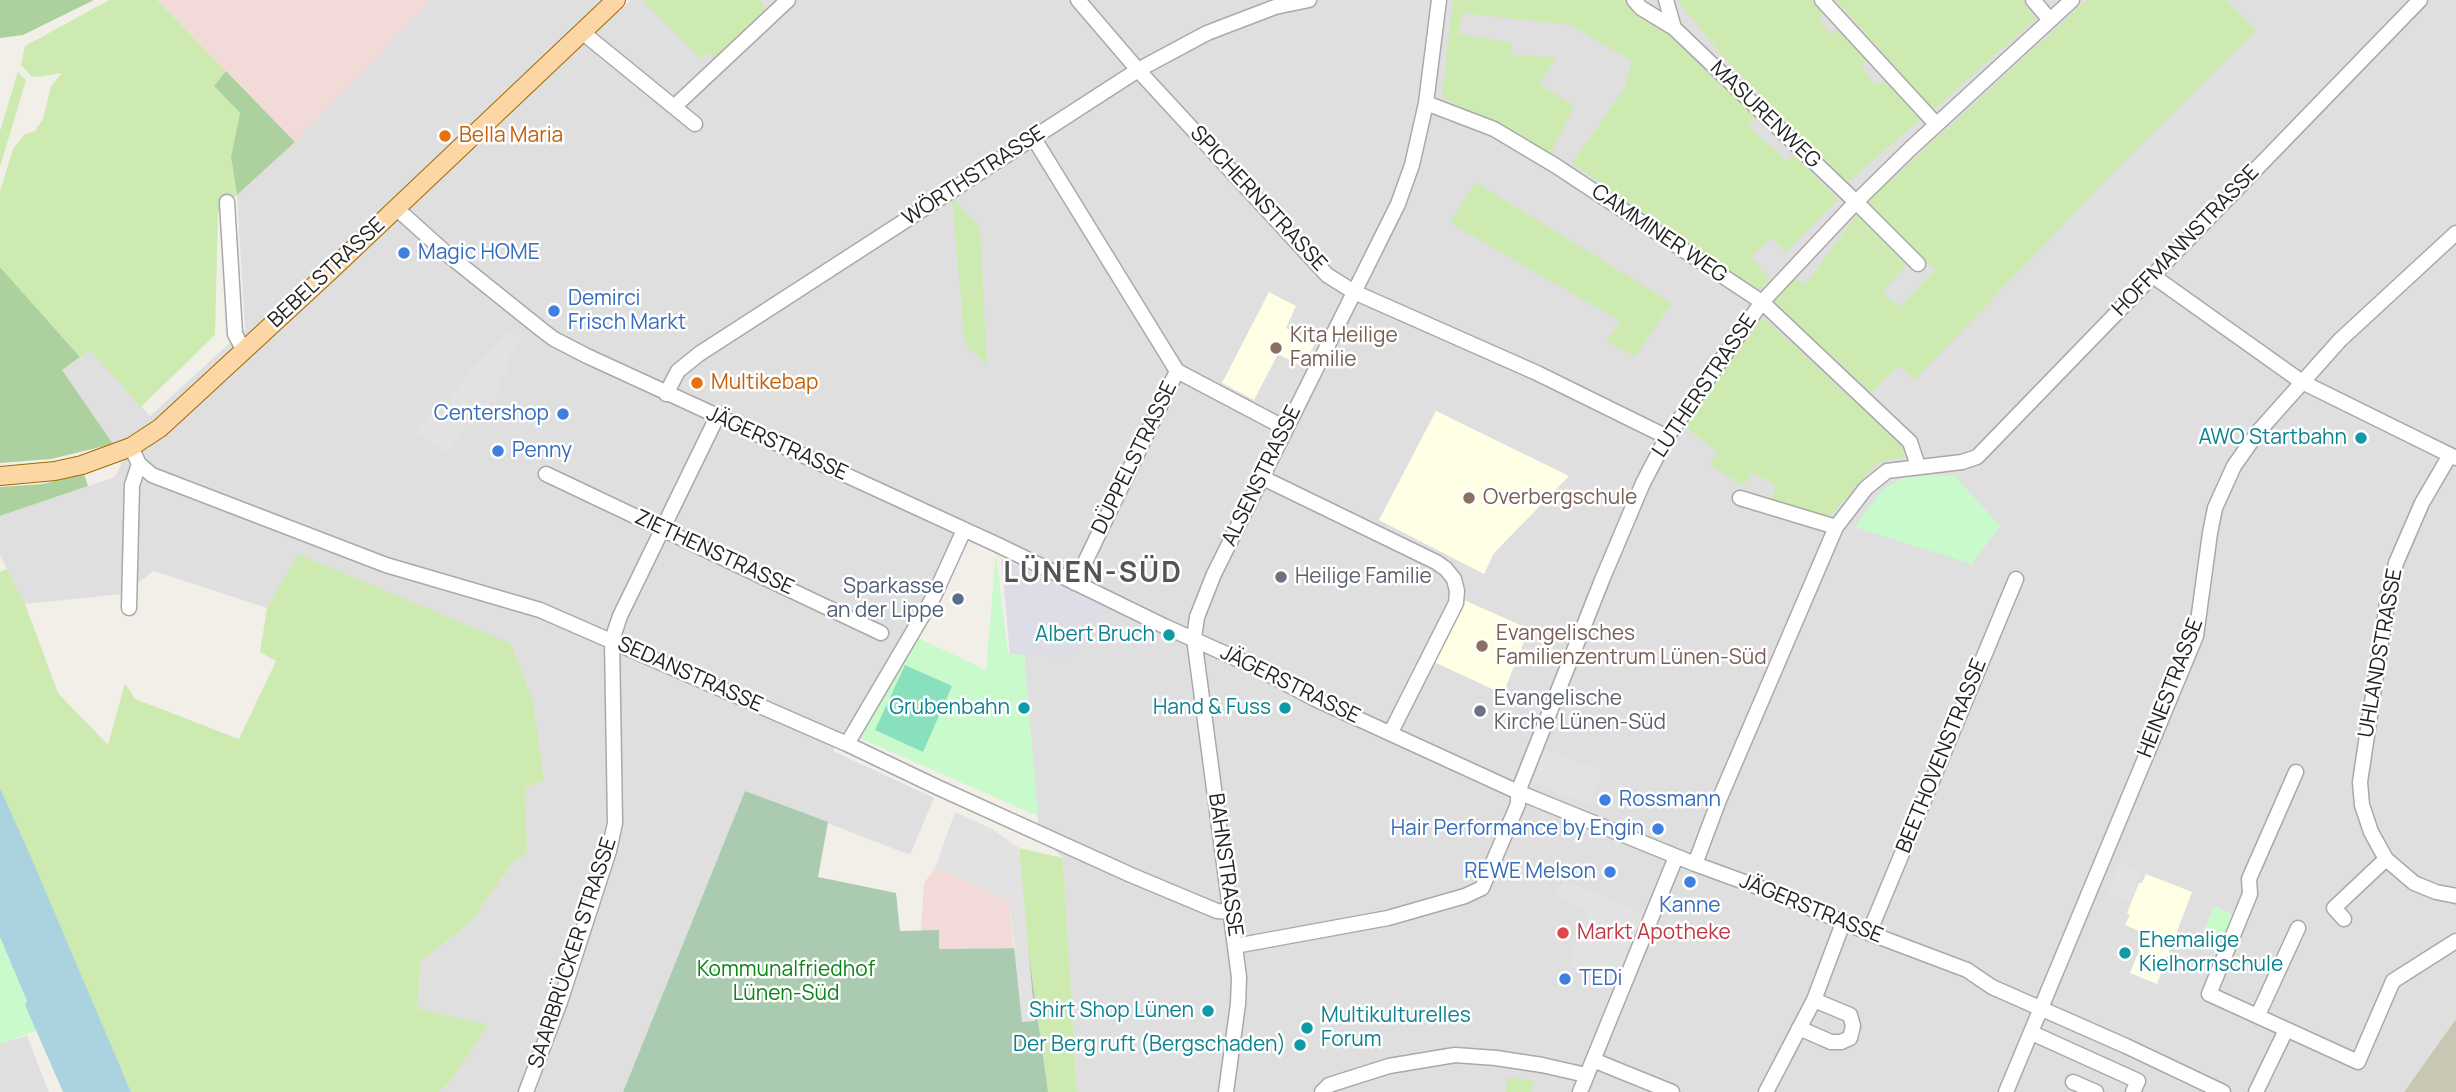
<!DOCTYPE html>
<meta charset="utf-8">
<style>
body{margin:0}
canvas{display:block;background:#f2efe9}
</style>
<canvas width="2456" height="1092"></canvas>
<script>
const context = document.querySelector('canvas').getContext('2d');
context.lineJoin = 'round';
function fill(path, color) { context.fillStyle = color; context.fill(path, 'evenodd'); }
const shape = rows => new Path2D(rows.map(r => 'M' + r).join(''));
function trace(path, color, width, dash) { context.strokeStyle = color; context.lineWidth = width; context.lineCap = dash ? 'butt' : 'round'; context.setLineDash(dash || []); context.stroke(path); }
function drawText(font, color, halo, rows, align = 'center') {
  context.font = font + ' Manrope,sans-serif'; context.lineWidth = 5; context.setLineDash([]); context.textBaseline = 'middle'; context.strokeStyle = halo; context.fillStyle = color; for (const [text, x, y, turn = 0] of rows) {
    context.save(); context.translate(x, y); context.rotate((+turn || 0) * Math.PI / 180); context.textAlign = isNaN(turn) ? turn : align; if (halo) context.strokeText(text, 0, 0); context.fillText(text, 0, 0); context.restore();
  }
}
fill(shape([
 [431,0,607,0,619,12,631,0,2456,0,2456,1019,2404,1092,1077,1092,1063,858,1039,834,1015,544,967,521,909,632,833,751,934,798,910,855,745,791,623,1092,439,1092,451,1080,487,1025,417,1008,421,961,472,921,512,863,527,853,525,788,298,555,267,608,154,571,122,594,25,604,0,555,0,516,115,477,123,460,62,370,90,350,150,416,245,329,237,195,295,142],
 [27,1036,49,1092,0,1092,0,1043]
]), '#e0dfdf');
fill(shape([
 [157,0,431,0,295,142],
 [935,868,986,890,993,895,1009,900,1013,948,939,949,939,931,921,931,924,883]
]), '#f2dad9');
fill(shape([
 [1269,292,1296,306,1286,328,1315,343,1303,367,1278,354,1254,400,1222,383],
 [1436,411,1569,476,1494,553,1484,574,1379,520],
 [1464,600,1529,629,1503,694,1434,662],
 [2146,874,2192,892,2157,984,2130,973,2146,934,2125,925,2130,915,2127,913,2139,883,2142,883]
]), '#ffffe5');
fill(shape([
 [2456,1019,2456,1092,2404,1092]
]), '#c7c7b4');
fill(shape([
 [109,0,157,0,226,71,214,86,240,113,231,157,237,195,218,212,215,335,141,407,90,350,80,357,0,267,0,191,13,149,25,134,35,131,43,119,51,86,62,73,37,77,31,76,21,65,25,46],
 [646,0,760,0,766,9,716,60,708,52,702,59,644,2],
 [1453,0,1629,0,1632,9,1672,32,1756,117,1748,125,1786,161,1795,154,1838,200,1785,253,1772,237,1751,257,1770,279,1757,292,1572,163,1624,89,1632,61,1570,25,1462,13,1459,34,1512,43,1511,55,1556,57,1540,84,1574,106,1551,153,1442,97],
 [1677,0,1812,0,1823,14,1819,20,1831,35,1838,30,1866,60,1862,68,1876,86,1886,80,1923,117,1847,183,1722,55],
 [1836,0,2021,0,2037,18,1933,110],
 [2087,0,2227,0,2256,31,2106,180,1915,380,1899,365,1871,392,1771,300,1792,275,1804,286,1859,212,1907,264,1882,292,1900,307,1935,270,1867,202],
 [18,72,26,80,0,167,0,131],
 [1475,182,1672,303,1635,357,1606,341,1620,321,1450,223],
 [952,198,980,227,987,365,965,345],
 [1763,317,1903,447,1906,457,1877,463,1829,517,1771,503,1776,485,1753,473,1743,486,1709,464,1718,452,1683,426],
 [298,554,510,643,518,662,533,702,544,780,525,788,527,853,512,863,472,921,421,961,417,1008,488,1025,451,1080,439,1092,131,1092,0,788,0,572,7,569,25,604,58,693,108,745,125,683,135,699,239,739,276,661,260,652,267,608],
 [1019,848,1063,858,1077,1092,1048,1092,1028,948],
 [1508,1077,1534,1081,1531,1092,1505,1092]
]), '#cdebb0');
fill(shape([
 [0,0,94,0,23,35,0,38],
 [226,71,295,142,237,195,231,157,240,113,214,86],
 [0,267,80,357,62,370,113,444,51,459,0,463],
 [84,474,88,486,0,516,0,487,43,484]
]), '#add19e');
fill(shape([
 [745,791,828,822,818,877,896,893,900,931,939,930,939,949,1028,948,1048,1092,623,1092]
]), '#aacbaf');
fill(shape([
 [1954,475,2000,526,1972,564,1855,527,1883,489,1905,477],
 [996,554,1008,653,1024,654,1038,816,855,736,914,636,986,670],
 [2214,906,2233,915,2235,922,2227,939,2204,929],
 [0,937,27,1001,25,1005,37,1031,0,1043]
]), '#c8facc');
fill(shape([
 [905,665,952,686,923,752,875,730]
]), '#88e0be');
fill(shape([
 [510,329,522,342,505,362,510,368,496,382,502,389,457,437,458,440,446,453,415,431,470,375,467,371],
 [1543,748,1603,772,1589,805,1530,782],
 [955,812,992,829,1019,848,1035,1021,1022,1022,1009,900,993,895,986,890,935,868],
 [2119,862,2141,872,2129,902,2107,893],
 [1562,880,1632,908,1642,919,1617,984,1568,965,1588,911,1556,898]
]), '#e2e2e2');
fill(shape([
 [1001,558,1106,608,1089,634,1063,657,1010,654]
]), '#dddde8');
fill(shape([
 [0,788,30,855,131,1092,63,1092,25,1005,27,1001,0,937]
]), '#aad3df');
const minor = shape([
 [1078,0,1138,70,1327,275,1354,292,1537,373,1667,437],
 [1634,0,1641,8,1674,28,1856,202,1918,264],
 [1666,0,1674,28],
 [1822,0,1936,124],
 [2033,0,2050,20],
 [582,32,695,124],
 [1426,103,1494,129,1556,166,1762,302,1910,442,1918,466],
 [675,106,788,0],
 [1033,137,1177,371,1285,428],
 [227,202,235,334,244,351],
 [396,208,446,253,542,330,554,339,587,356,998,545,1164,626,1257,668,1315,699,1518,792,1695,864,1769,891,1869,933,1967,970,1992,987,2126,1046,2223,1092],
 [2153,276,2302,382,2456,458],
 [666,394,678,371,699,354,1138,70,1207,33,1275,7,1309,0],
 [131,447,139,464,152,475,386,565,540,610,847,744,939,788,1131,875,1217,911,1231,912],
 [2450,455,2422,503,2396,563,2388,596,2360,782,2362,805,2371,832,2386,859,2414,883,2436,892,2456,896],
 [546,474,881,633],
 [1261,477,1436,562,1446,569,1454,579,1457,591,1456,603,1391,732],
 [1740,498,1836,527],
 [1075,583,1177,371],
 [129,608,132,485,139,464],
 [847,744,934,596,964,530],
 [2296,772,2249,879,2250,894,2209,994,2358,1062,2393,981,2456,941],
 [1695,864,1719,800,1836,527,1866,488,1887,471,1962,462,1977,457,2420,0],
 [2344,919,2334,908,2386,859],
 [1869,933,2016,579],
 [1235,946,1388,918,1465,896,1482,888,1518,804,1518,792,1602,580,1643,483,1667,437,1762,302,1856,202,1910,149,2072,0],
 [2258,1015,2298,928],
 [1799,1028,1831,1042,1841,1042,1850,1038,1853,1026,1850,1015,1814,1000],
 [2032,1033,2138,1081,2133,1092],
 [1593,1060,1672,1092],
 [2073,1082,2096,1092],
 [526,1092,560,1002,609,851,615,823,612,640,620,616,717,417],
 [1226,1092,1238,1004,1239,977,1194,638,1197,617,1214,574,1398,204,1412,165,1426,103,1439,0],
 [1322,1092,1329,1085,1389,1066,1455,1055,1496,1058,1542,1065,1586,1075],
 [1580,1092,1676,857],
 [1766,1092,1814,1000,1843,923],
 [2006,1092,2196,636,2210,533,2215,508,2234,466,2258,432,2340,340,2456,233],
 [2256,1092,2286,1030]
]);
const major = shape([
 [0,476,55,471,82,465,131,447,160,428,329,272,616,0]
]);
trace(minor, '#a9a9a9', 17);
trace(major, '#a06b00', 20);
trace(minor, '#fff', 14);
trace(major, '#fcd6a4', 18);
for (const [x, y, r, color] of [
 [445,136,7,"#e8710a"],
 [404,253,7,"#3f7fe0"],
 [554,311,7,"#3f7fe0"],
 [1276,348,7,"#8d6e63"],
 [697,383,7,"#e8710a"],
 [563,414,7,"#3f7fe0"],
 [2361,438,7,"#0f9aa8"],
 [498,451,7,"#3f7fe0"],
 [1469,498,7,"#8d6e63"],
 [1281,577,7,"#6b7280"],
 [958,599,7,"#5c6f8a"],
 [1169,635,7,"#0f9aa8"],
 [1482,646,7,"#8d6e63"],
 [1024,708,7,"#0f9aa8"],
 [1285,708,7,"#0f9aa8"],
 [1480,711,7,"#6b7280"],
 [1605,800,7,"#3f7fe0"],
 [1658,829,7,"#3f7fe0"],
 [1610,872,7,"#3f7fe0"],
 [1690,882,7,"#3f7fe0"],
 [1563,933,7,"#e0444e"],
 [2125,953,7,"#0f9aa8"],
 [1565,979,7,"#3f7fe0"],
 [1208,1011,7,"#0f9aa8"],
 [1307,1028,7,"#0f9aa8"],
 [1300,1045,7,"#0f9aa8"]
]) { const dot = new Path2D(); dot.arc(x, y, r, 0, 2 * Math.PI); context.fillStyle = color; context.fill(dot); trace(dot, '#fff', 2.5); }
drawText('21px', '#222', '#fff', [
 ["MASURENWEG",1765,115,44],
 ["WÖRTHSTRASSE",974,176,-33],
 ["SPICHERNSTRASSE",1258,199,47],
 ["CAMMINER WEG",1659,234,34],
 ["HOFFMANNSTRASSE",2186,241,-46],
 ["BEBELSTRASSE",327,273,-43],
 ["LUTHERSTRASSE",1705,386,-56],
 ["JÄGERSTRASSE",777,444,24],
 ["DÜPPELSTRASSE",1135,458,-64],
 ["ALSENSTRASSE",1262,476,-64],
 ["ZIETHENSTRASSE",714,553,25],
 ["UHLANDSTRASSE",2381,653,-80],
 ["SEDANSTRASSE",690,675,24],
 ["JÄGERSTRASSE",1290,685,26],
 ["HEINESTRASSE",2171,688,-69],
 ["BEETHOVENSTRASSE",1942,756,-68],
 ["BAHNSTRASSE",1225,865,82],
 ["JÄGERSTRASSE",1811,909,22],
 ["SAARBRÜCKER STRASSE",573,953,-72]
]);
drawText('21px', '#c56008', '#fff', [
 ["Bella Maria",459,136],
 ["Multikebap",711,383]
], 'left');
drawText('21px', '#366cbe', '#fff', [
 ["Magic HOME",418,253],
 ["Demirci",568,299],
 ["Frisch Markt",568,323],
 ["Centershop",549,414,"right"],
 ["Penny",512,451],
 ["Rossmann",1619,800],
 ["Hair Performance by Engin",1644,829,"right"],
 ["REWE Melson",1596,872,"right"],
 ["Kanne",1690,906,"center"],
 ["TEDi",1579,979]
], 'left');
drawText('21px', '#785e54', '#fff', [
 ["Kita Heilige",1290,336],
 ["Familie",1290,360],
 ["Overbergschule",1483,498],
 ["Evangelisches",1496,634],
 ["Familienzentrum Lünen-Süd",1496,658]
], 'left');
drawText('21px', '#0d838f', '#fff', [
 ["AWO Startbahn",2347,438],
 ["Albert Bruch",1155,635],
 ["Grubenbahn",1010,708],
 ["Hand & Fuss",1271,708],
 ["Ehemalige",2139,941,"left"],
 ["Kielhornschule",2139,965,"left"],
 ["Shirt Shop Lünen",1194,1011],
 ["Multikulturelles",1321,1016,"left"],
 ["Forum",1321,1040,"left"],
 ["Der Berg ruft (Bergschaden)",1286,1045]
], 'right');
drawText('21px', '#5b616d', '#fff', [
 ["Heilige Familie",1295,577],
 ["Evangelische",1494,699],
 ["Kirche Lünen-Süd",1494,723]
], 'left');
drawText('21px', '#4e5e75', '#fff', [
 ["Sparkasse",944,587],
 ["an der Lippe",944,611]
], 'right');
drawText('21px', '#be3a42', '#fff', [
 ["Markt Apotheke",1577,933]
], 'left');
drawText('21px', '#0c8416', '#fff', [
 ["Kommunalfriedhof",786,970],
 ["Lünen-Süd",786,994]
]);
context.letterSpacing = '2px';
drawText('bold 28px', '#555', '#fff', [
 ["LÜNEN-SÜD",1093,574]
]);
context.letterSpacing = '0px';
</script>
